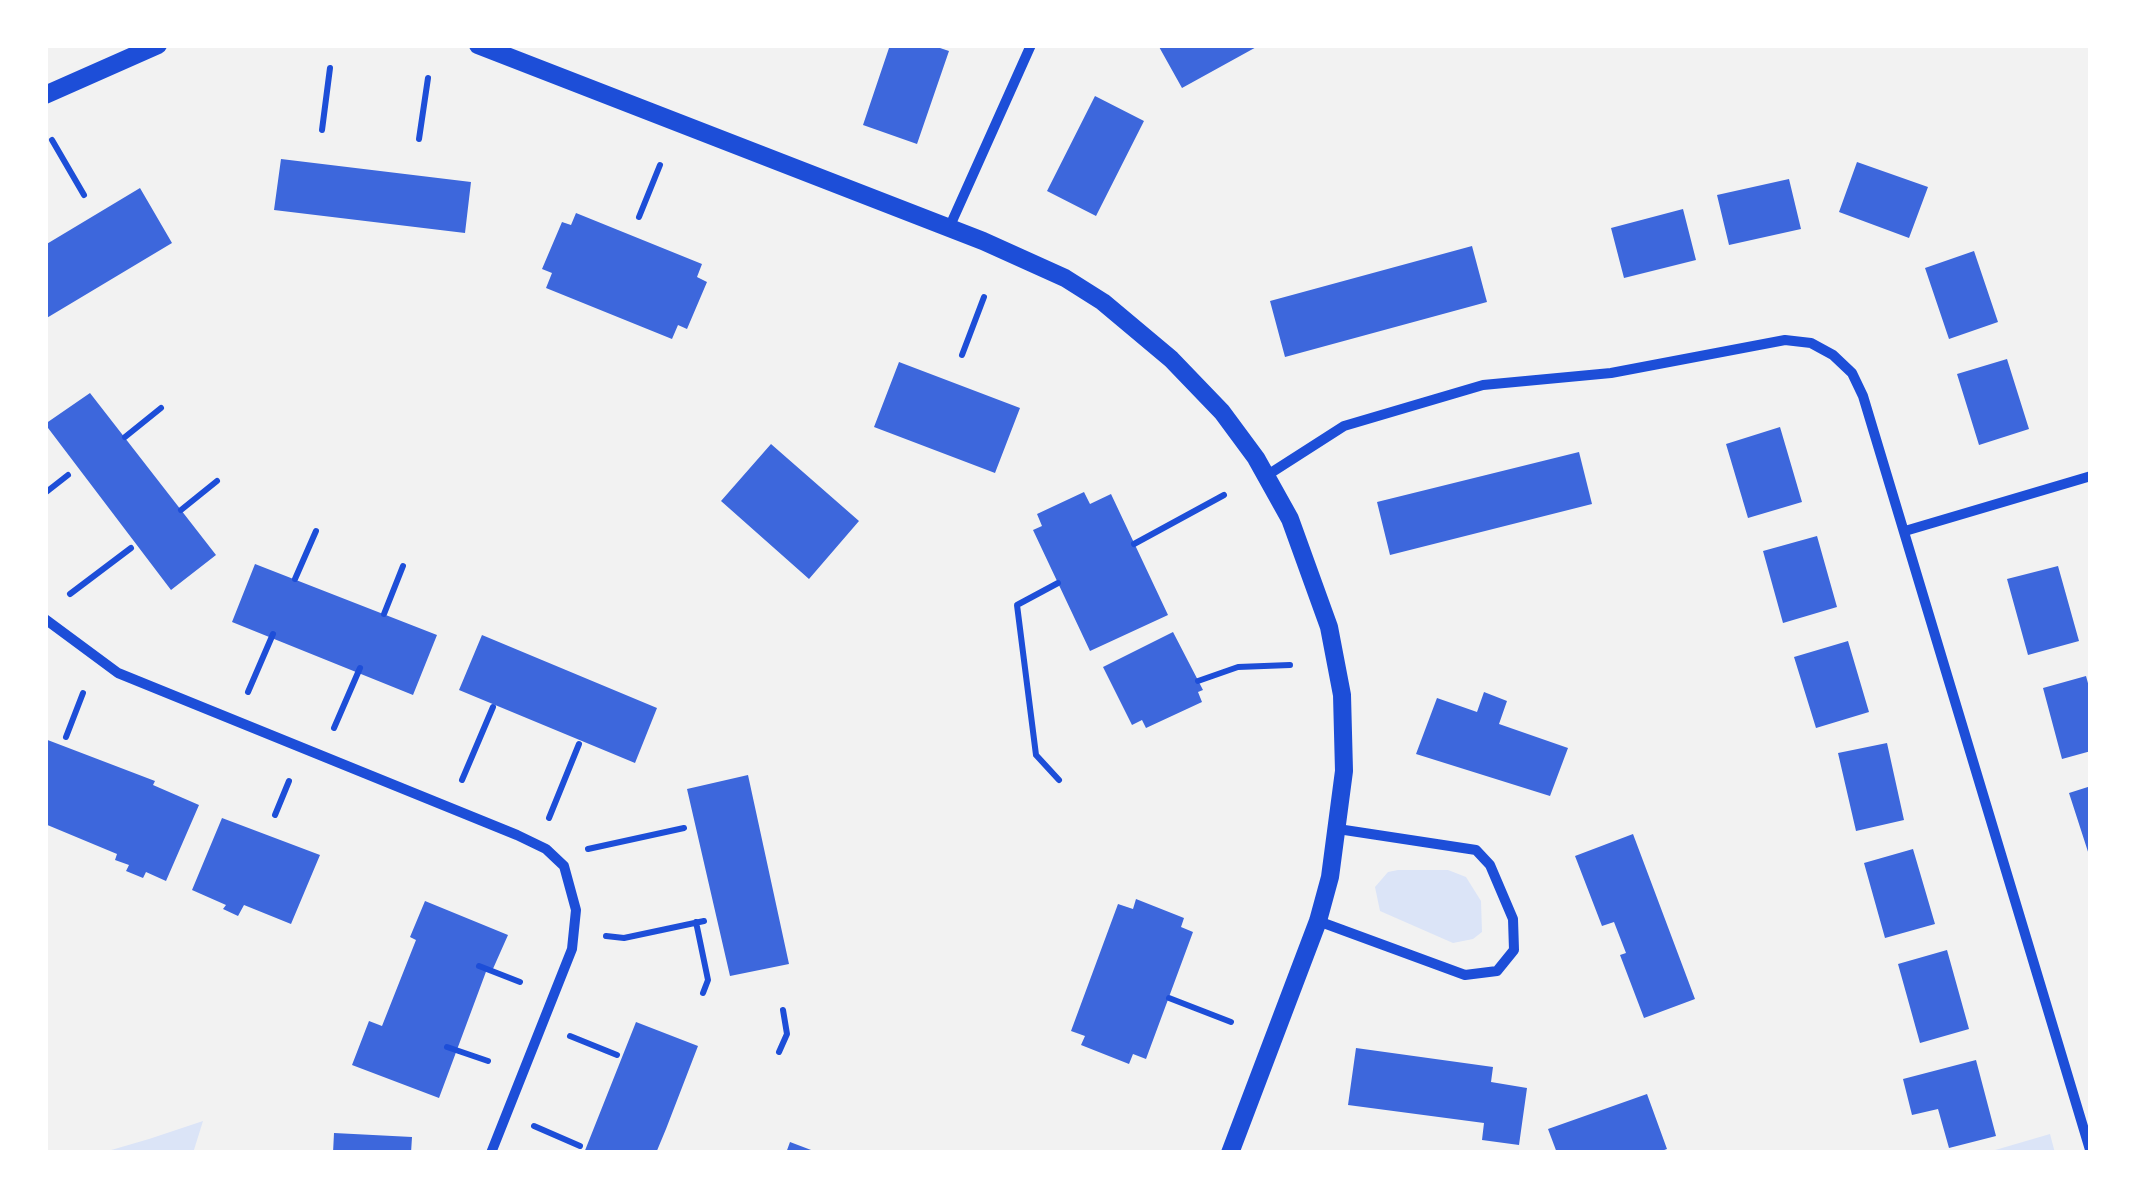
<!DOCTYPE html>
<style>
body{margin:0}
#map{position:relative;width:2136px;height:1198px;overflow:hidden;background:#f2f2f2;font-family:"DejaVu Sans",sans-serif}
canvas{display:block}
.frame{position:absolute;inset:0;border:48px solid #fff;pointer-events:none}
</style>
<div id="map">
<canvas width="2136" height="1198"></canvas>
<div class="frame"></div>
</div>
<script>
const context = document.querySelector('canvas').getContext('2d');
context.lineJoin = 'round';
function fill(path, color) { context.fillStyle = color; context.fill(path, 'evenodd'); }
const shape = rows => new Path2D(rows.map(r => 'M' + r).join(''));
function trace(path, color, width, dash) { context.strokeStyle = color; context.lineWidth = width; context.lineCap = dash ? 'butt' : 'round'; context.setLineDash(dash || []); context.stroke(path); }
fill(shape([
 [1398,870,1448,870,1466,877,1481,901,1482,932,1473,939,1453,943,1380,911,1375,887,1388,872],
 [203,1121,193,1153,101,1153,149,1139],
 [2050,1134,2055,1153,1985,1153]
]), '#dbe4f7');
fill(shape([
 [890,45,931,45,949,51,917,144,863,125],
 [1158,45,1260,45,1182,88],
 [1095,96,1144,121,1096,216,1047,191],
 [281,159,471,182,465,233,274,210],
 [1857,162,1928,187,1909,238,1839,212],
 [1789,179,1801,229,1729,245,1717,195],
 [140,188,172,243,45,319,45,245],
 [1683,209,1696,260,1624,278,1611,228],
 [576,213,702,264,697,277,707,282,687,329,678,325,672,339,546,288,552,273,542,269,562,222,571,225],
 [1472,246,1487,302,1285,357,1270,301],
 [1974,251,1998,322,1949,339,1925,268],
 [2007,359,2029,429,1979,445,1957,374],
 [899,362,1020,408,995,473,874,427],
 [90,393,216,555,171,590,45,424],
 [1780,427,1802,502,1748,518,1726,444],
 [771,444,859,521,809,579,721,501],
 [1579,452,1592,504,1390,555,1377,502],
 [1084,492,1090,504,1111,494,1168,615,1090,651,1033,530,1042,526,1037,514],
 [1817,536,1837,607,1783,623,1763,551],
 [255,564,437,635,413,695,232,622],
 [2058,566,2079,641,2028,655,2007,579],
 [1173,632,1203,690,1198,692,1202,702,1146,728,1142,720,1132,725,1103,667],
 [482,635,657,708,635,763,459,690],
 [1848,641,1869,712,1816,728,1794,657],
 [2086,676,2091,694,2091,751,2062,759,2043,688],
 [1484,692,1507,701,1499,724,1568,748,1550,796,1416,754,1437,698,1477,712],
 [45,739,155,781,153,785,199,805,166,881,146,872,143,878,126,871,129,865,115,860,117,854,45,824],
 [1887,743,1904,820,1856,831,1838,753],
 [748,775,789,964,730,976,687,789],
 [2091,786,2091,858,2090,858,2069,793],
 [222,818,320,855,291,924,244,905,238,916,223,909,226,905,192,890],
 [1633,834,1695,999,1644,1018,1620,955,1626,953,1614,922,1602,926,1575,856],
 [1913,849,1935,924,1885,938,1864,863],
 [1136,899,1184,918,1181,927,1193,932,1146,1059,1133,1054,1129,1064,1081,1045,1085,1036,1071,1031,1118,904,1133,909],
 [425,901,508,935,492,971,487,969,439,1098,352,1065,369,1021,382,1026,416,940,410,937],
 [1947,950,1969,1029,1920,1043,1898,964],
 [636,1022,698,1046,666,1129,656,1153,584,1153],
 [1356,1048,1493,1067,1491,1082,1527,1088,1519,1145,1482,1140,1484,1123,1348,1105],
 [1976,1060,1996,1136,1949,1148,1938,1109,1912,1115,1903,1079],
 [1647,1094,1667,1149,1656,1153,1557,1153,1548,1129],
 [334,1133,412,1137,411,1153,333,1153],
 [790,1142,819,1153,786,1153]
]), '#3d67dc');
trace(shape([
 [322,130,330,68],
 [419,139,428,78],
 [52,140,84,195],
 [639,217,660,165],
 [962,355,984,297],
 [125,437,161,408],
 [45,493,68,475],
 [181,510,217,481],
 [1134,544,1224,495],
 [295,579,316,531],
 [1058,583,1017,605,1036,755,1059,780],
 [70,594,131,548],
 [384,614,403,566],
 [1198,681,1238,667,1290,665],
 [248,692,273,634],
 [334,728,360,668],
 [66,737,83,693],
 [462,780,493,707],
 [275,815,289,781],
 [549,818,579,744],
 [588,849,684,828],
 [696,922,708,980,703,993],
 [606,936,624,938,704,921],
 [479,966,520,982],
 [1169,998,1231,1022],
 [570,1036,617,1055],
 [447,1047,488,1061],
 [779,1052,787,1034,783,1010],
 [534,1126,580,1146]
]), '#1d4ed8', 6);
trace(shape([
 [949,228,1031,45],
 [1266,476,1344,426,1483,385,1611,373,1785,340,1811,343,1833,355,1852,373,1863,396,2091,1153],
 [1905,531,2091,476],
 [45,619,118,673,517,835,546,849,564,866,576,910,572,949,491,1153],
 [1318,921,1465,975,1497,971,1514,950,1513,919,1490,865,1476,850,1338,829]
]), '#1d4ed8', 10);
trace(shape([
 [478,45,983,241,1065,278,1103,302,1171,359,1222,412,1256,458,1290,519,1329,627,1342,695,1344,771,1330,877,1318,921,1230,1153],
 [45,95,158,45]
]), '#1d4ed8', 18);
</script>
